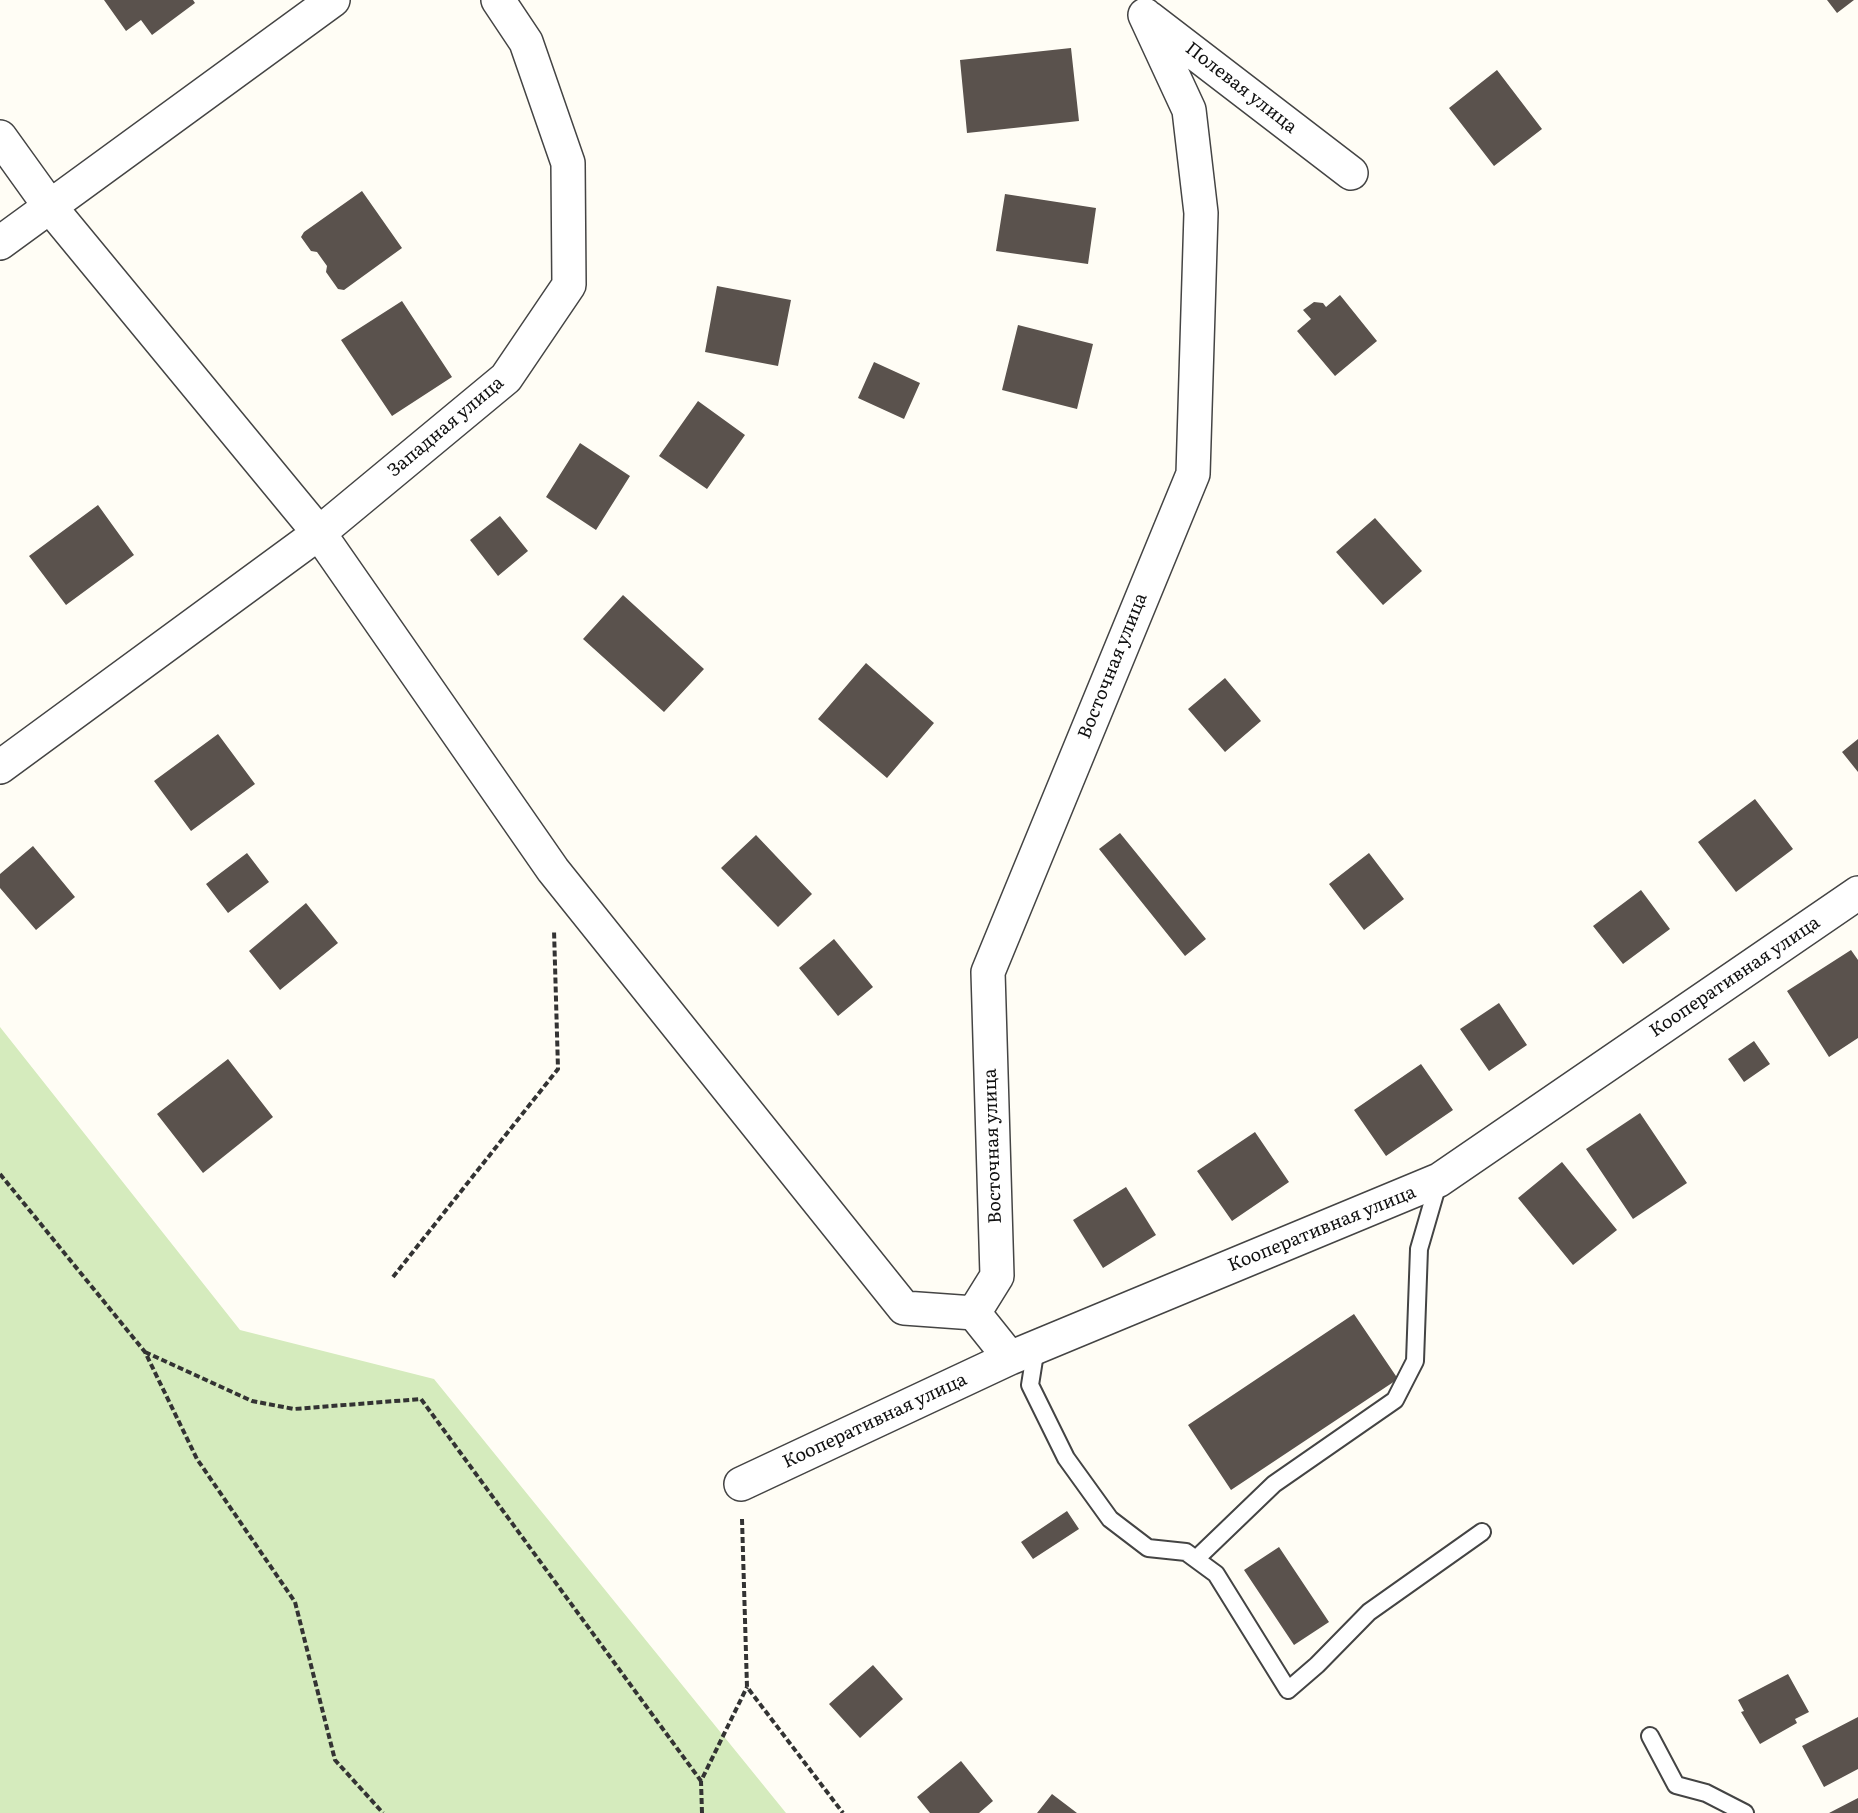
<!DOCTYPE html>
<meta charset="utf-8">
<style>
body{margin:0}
canvas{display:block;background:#fffdf5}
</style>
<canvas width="1858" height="1813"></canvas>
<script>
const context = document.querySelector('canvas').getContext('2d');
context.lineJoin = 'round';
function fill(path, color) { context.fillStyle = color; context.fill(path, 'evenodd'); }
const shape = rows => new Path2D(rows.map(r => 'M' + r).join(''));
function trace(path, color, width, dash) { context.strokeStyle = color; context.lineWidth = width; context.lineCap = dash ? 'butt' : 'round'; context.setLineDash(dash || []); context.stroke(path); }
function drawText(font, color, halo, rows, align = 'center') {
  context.font = font + ' Literata,serif'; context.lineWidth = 6; context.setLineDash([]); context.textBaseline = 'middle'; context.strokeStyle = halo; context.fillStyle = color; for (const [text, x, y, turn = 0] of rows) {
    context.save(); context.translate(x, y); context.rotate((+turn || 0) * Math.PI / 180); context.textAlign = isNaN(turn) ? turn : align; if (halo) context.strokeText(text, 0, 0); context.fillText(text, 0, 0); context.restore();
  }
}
fill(shape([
 [0,1027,240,1330,434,1379,786,1813,0,1813]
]), '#d5ebbd');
fill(shape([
 [104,0,193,0,195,3,152,35,141,20,126,31],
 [1827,0,1854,0,1837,13],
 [1071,48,1079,121,967,133,960,60],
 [1497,70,1542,129,1494,166,1449,108],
 [362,191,402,248,344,290,338,289,326,272,327,266,317,252,311,251,301,237,304,232],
 [1005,194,1096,208,1088,264,996,251],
 [717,286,791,300,778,366,705,352],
 [1340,295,1377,341,1335,376,1297,331,1311,319,1303,310,1314,302,1323,303,1326,307],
 [402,301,452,377,392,416,341,340],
 [1018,325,1093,344,1077,409,1002,390],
 [874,362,920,383,904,419,858,398],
 [698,401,745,435,707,489,659,456],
 [580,443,630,476,596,530,546,497],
 [98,505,134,555,66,605,29,556],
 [500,516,528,551,498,576,470,540],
 [1375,518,1422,571,1383,605,1336,552],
 [623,595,704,669,664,712,583,639],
 [866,663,934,723,887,778,818,719],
 [1225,678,1261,721,1225,752,1188,709],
 [218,734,255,784,191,831,154,781],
 [1858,739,1858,772,1842,752],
 [1755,799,1793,849,1736,892,1698,842],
 [1120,833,1206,939,1185,956,1099,849],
 [756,835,812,894,778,927,721,868],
 [33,846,75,897,36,930,0,888,0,874],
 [247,853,269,882,228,913,206,884],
 [1369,853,1404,899,1364,930,1329,884],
 [1641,890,1670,929,1623,964,1593,926],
 [306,903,338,943,280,990,249,951],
 [834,939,873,987,838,1016,799,968],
 [1851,950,1858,960,1858,1038,1829,1057,1787,991],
 [1499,1003,1527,1045,1489,1071,1460,1029],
 [1754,1041,1770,1064,1744,1082,1728,1059],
 [228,1059,273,1117,203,1173,157,1114],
 [1421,1064,1453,1110,1386,1156,1354,1110],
 [1640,1113,1687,1183,1633,1219,1586,1149],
 [1255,1132,1289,1182,1232,1221,1197,1171],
 [1562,1162,1617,1230,1573,1265,1518,1198],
 [1126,1187,1156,1235,1103,1268,1073,1220],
 [1354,1314,1398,1379,1231,1490,1188,1425],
 [1067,1511,1079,1529,1033,1559,1021,1542],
 [1279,1547,1329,1622,1294,1645,1244,1570],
 [873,1665,903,1699,860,1738,829,1704],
 [1788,1674,1809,1712,1795,1719,1797,1723,1760,1744,1741,1712,1744,1711,1738,1700],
 [1858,1717,1858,1769,1824,1787,1802,1746],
 [961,1761,993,1801,979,1813,930,1813,917,1797],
 [1052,1794,1077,1813,1037,1813],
 [1858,1798,1858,1813,1829,1813]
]), '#5a524d');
const lane = shape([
 [1036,1347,1030,1385,1066,1458,1110,1519,1148,1548,1186,1552,1216,1574,1288,1690,1317,1665,1369,1612,1482,1532],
 [1196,1559,1274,1484,1395,1400,1415,1361,1419,1249,1439,1180],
 [1650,1736,1676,1785,1706,1793,1745,1813]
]);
const street = shape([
 [1149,18,1351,173],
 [0,137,51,208,319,533,553,870,904,1308,974,1313,1010,1358],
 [0,243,333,0],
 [0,767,319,533,506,378,569,285,568,163,526,42,498,0],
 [974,1313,997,1276,988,972,1193,474,1201,213,1189,110,1145,15],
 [741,1484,1010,1358,1439,1180,1858,893]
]);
trace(lane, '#444', 20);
trace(street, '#444', 36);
trace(shape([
 [0,1174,145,1352,197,1459,295,1602,335,1760,383,1813],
 [393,1277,558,1069,554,930],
 [145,1352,252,1401,294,1409,421,1399,701,1781],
 [742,1519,747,1687,843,1813],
 [702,1813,701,1781,747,1687]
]), '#333', 4, [6, 3]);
trace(lane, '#fff', 16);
trace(street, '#fff', 33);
drawText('18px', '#111', '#fff', [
 ["Полевая улица",1241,88,38],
 ["Западная улица",446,427,-40],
 ["Восточная улица",1113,666,-68],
 ["Кооперативная улица",1735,977,-34],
 ["Восточная улица",993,1146,-92],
 ["Кооперативная улица",1322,1229,-22],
 ["Кооперативная улица",875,1421,-25]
]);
</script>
